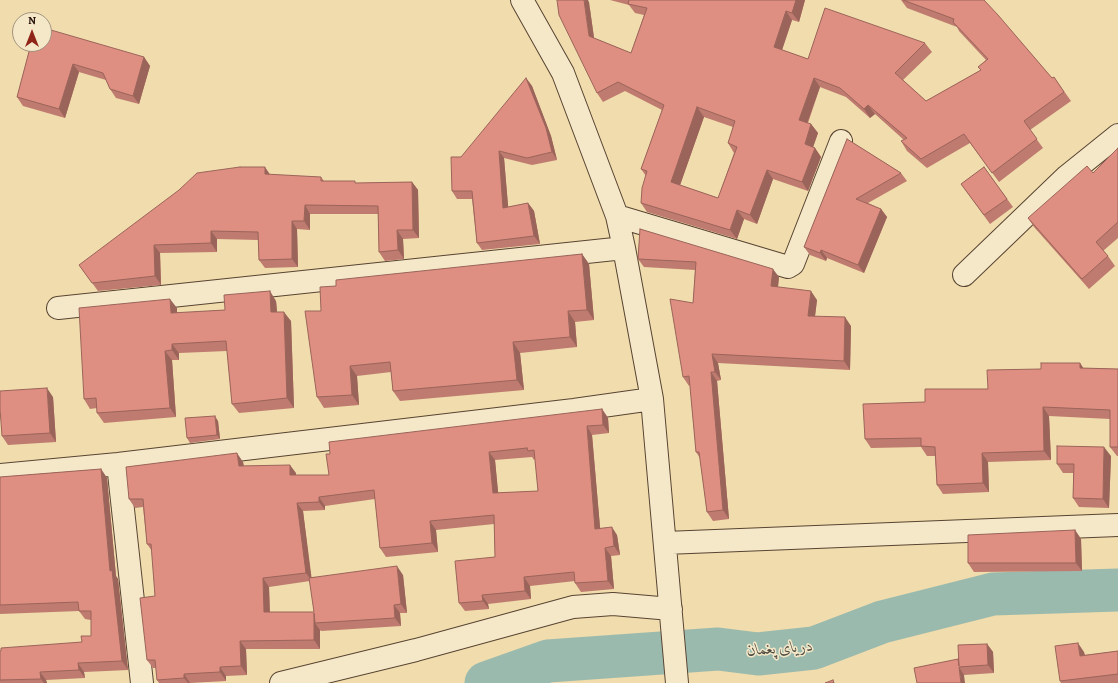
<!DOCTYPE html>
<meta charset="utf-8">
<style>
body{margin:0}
#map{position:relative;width:1118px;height:683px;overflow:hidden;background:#f0dcac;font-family:Alegreya,serif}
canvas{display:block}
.north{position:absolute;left:12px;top:12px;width:40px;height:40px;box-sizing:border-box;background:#f5e8c9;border:1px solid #a2927d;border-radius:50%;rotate:0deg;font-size:11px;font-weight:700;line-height:16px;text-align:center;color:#26120a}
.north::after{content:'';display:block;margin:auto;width:14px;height:18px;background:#8f2418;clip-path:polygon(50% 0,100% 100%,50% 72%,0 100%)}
</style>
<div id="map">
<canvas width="1118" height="683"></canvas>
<div class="north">N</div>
</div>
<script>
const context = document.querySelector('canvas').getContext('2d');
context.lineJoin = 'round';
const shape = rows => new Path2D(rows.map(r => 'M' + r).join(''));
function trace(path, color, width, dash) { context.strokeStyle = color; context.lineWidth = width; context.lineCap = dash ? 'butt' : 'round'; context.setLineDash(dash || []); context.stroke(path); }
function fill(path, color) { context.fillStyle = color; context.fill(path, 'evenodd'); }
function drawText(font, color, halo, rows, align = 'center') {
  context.font = font + ' Alegreya,Amiri,serif'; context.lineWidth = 3; context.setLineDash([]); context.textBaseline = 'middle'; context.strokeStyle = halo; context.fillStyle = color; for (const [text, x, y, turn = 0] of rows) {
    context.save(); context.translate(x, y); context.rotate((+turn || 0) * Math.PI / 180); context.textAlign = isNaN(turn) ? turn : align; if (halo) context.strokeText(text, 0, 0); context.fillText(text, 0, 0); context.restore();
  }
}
trace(shape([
 [486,683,548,661,718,649,758,654,814,648,882,622,993,594,1118,590]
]), '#9bbaae', 43);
const minor = shape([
 [522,0,563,73,617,216,624,248,652,399,677,683],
 [617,216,788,267,793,264,841,141],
 [964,275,1067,176,1118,135],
 [58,308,624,248],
 [118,464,142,683],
 [0,475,118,464,574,410,652,399],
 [665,543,1118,525],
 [281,683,416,650,573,607,613,604,671,609]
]);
trace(minor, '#584432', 24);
trace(minor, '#f5e8c9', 22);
fill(shape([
 [610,0,805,0,799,22,792,20,782,50,808,59,925,43,932,52,903,80,926,101,981,70,978,67,986,60,959,31,957,27,907,8,901,0,984,0,1052,78,1054,77,1071,101,1030,130,1043,148,999,182,970,143,927,168,907,151,901,141,904,140,875,114,870,118,846,97,820,87,808,123,811,124,818,133,813,147,815,148,821,157,808,191,773,179,757,224,744,219,737,239,647,212,641,203,646,176,641,169,662,110,625,91,603,102,597,93,589,2,594,38,631,53,644,15,635,13,629,5],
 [704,117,733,127,728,143,734,153,718,198,680,185],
 [31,44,144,57,150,66,139,104,116,98,110,89,106,80,79,72,65,118,23,106,17,97],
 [526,78,532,86,551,136,557,160,532,165,504,158,508,207,528,203,534,211,540,244,482,250,477,243,472,199,457,199,452,191],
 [847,139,901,173,907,181,868,203,881,209,887,217,864,273,827,258,826,261,810,255,804,247],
 [1118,148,1118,238,1103,251,1108,256,1115,266,1089,289,1034,227,1028,218,1093,173],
 [984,167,1013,207,990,224,961,184],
 [270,175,321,177,324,181,357,183,412,182,418,190,419,238,403,239,404,259,385,261,379,252,378,214,310,214,310,230,297,229,298,267,265,268,259,260,258,240,217,239,217,252,160,253,161,285,98,291,79,265],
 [640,229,779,277,778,287,817,300,815,316,851,326,850,370,718,363,721,380,717,381,729,519,713,521,707,512,700,458,696,452,690,385,689,386,683,377,693,303,695,270,644,267,638,259],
 [582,254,589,264,594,320,575,322,577,347,520,353,524,390,400,401,393,391,391,372,357,376,359,405,324,408,317,397,321,311,336,286],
 [276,301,277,312,291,321,294,408,239,413,232,404,227,351,179,353,179,360,172,360,176,417,104,423,97,413,97,408,90,409,84,399,177,308,177,313,225,310],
 [1080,363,1083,368,1118,369,1118,456,1117,456,1110,447,1110,419,1049,416,1051,460,988,462,989,492,943,494,937,485,935,456,927,456,921,447,871,448,865,439,925,402,988,389,1041,369],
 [53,397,56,442,8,445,2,436],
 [602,409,608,418,609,433,592,435,600,528,617,535,620,555,611,556,614,589,581,592,575,583,575,581,530,586,531,599,488,604,489,609,465,611,459,603,495,557,494,524,436,530,438,552,386,557,380,548,375,499,325,506,325,510,303,511,311,577,403,575,407,613,400,613,401,626,321,631,320,630,320,649,246,649,247,675,226,676,226,681,190,683,159,683,157,680,156,668,153,668,147,660,155,596,152,551,147,544,143,507,135,508,129,499,243,462,244,466,296,473,296,475,329,475],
 [532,457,534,460,535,459,538,491,498,493,495,460],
 [310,581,314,612,270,612,269,587],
 [218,421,220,439,190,443,187,438],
 [1111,456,1109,508,1079,507,1073,498,1073,473,1063,473,1057,464],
 [101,469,107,478,116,576,118,579,128,670,84,672,85,678,46,680,47,683,0,683,0,651,82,642,91,636,91,620,85,619,79,611,0,614,0,477],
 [1075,530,1081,539,1082,571,974,572,968,563],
 [987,644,993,652,994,673,964,675,914,668,958,659],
 [1118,651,1118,683,1061,683,1060,681,1084,652,1085,655]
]), '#bf7b6f');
fill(shape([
 [584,0,588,0,589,2,595,45,589,36],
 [796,0,805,0,799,22,792,13],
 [786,11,792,20,780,56,774,47],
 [144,57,150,66,139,104,133,96],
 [73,64,79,72,65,118,59,109],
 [526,78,532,86,551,136,557,160,552,152],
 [814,78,820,87,805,129,799,120],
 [868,105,875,114,870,118,864,109],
 [697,107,704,117,678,191,671,182],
 [811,124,818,133,811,153,805,144],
 [815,148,821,157,808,191,802,182],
 [499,151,504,158,509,216,503,208],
 [265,167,271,176,265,174],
 [767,170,773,179,757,224,750,215],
 [412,182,418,190,419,238,413,230],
 [528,203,534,211,540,244,534,236],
 [305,205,310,214,310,230,304,221],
 [881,209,887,217,864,273,858,265],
 [737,210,744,219,737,239,730,230],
 [292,221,297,229,298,267,292,259],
 [397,230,403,239,404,259,398,250],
 [211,231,217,239,217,252,211,243],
 [154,245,160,253,161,285,155,276],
 [821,250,827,258,826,261,820,253],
 [582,254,589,264,594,320,587,310],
 [773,269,779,277,777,295,771,286],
 [270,291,276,301,278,322,271,312],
 [811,291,817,300,814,324,808,316],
 [170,299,177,308,177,322,171,313],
 [568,311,575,322,577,347,570,337],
 [284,312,291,321,294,408,287,398],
 [845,317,851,326,850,370,844,361],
 [513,342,520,353,524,390,517,380],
 [172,344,179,353,179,360,172,350],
 [165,351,172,360,176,417,170,408],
 [712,354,718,363,721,380,715,372],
 [1080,363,1086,372,1080,368],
 [350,366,357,376,359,405,352,395],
 [711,372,717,381,729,519,723,510],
 [47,388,53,397,56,442,50,433],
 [1043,407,1049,416,1051,460,1044,451],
 [602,409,608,418,609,433,603,425],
 [215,416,218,421,220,439,217,435],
 [587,426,592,435,601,538,595,529],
 [1104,447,1111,456,1109,508,1103,499],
 [489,452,495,460,499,501,493,493],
 [237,453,243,462,245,475,239,466],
 [982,453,988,462,989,492,983,483],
 [290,465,296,473,296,484,290,475],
 [101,469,107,478,116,576,118,579,128,670,122,661,110,571],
 [319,497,325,506,325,510,319,502],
 [297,503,303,511,312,581,306,573],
 [430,521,436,530,438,552,432,543],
 [612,527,617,535,620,555,614,546],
 [1075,530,1081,539,1082,571,1076,563],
 [605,548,611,556,614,589,608,581],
 [397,566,403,575,407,613,401,604],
 [524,577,530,586,531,599,525,591],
 [263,578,269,587,270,621,264,612],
 [482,595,488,604,489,609,483,601],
 [394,605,400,613,401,626,395,618],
 [314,613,315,623,320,630,320,649,314,640],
 [240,641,246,649,247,675,241,666],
 [1078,643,1084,652,1086,664,1080,656],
 [987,644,993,652,994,673,988,665],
 [78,663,84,672,85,678,79,670],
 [220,667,226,676,226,681,220,672],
 [959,667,964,675,965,683,961,683],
 [40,672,46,680,47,683,44,683,41,679],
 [184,674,190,683,188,683,184,678]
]), '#9b645a');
const building = shape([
 [557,0,584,0,589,36,631,53,647,8,628,4,629,0,796,0,792,13,786,11,774,47,808,59,825,8,925,43,895,73,926,101,981,70,978,67,988,59,953,22,954,19,903,0,984,0,998,15,1052,78,1054,77,1064,92,1024,121,1037,139,992,173,964,134,921,159,901,141,907,138,868,105,864,109,840,88,814,78,799,120,811,124,805,144,815,148,802,182,767,170,750,215,737,210,730,230,641,203,642,188,647,171,641,169,664,105,618,82,597,93,559,15,557,0],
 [697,107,735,121,728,143,737,147,718,198,671,182,697,107],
 [44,28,144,57,133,96,110,89,103,73,73,64,59,109,17,97,31,44,44,44,44,28],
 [526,78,546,128,552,152,527,158,499,151,503,208,528,203,534,236,477,243,472,191,452,191,451,157,461,157,526,78],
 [847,139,901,173,856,199,881,209,858,265,821,250,820,253,804,247,847,139],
 [1118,148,1118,222,1096,242,1108,256,1082,279,1028,218,1087,166,1093,173,1118,148],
 [240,167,265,167,265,174,321,177,321,181,355,181,355,183,412,182,413,230,397,230,398,250,379,252,378,206,305,205,304,221,292,221,292,259,259,260,258,232,211,231,211,243,154,245,155,276,92,283,79,265,179,190,197,173,240,167],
 [984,167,1007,199,984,215,961,184,984,167],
 [640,229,773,269,771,286,811,291,808,316,845,317,844,361,712,354,715,372,711,372,723,510,707,512,699,452,696,452,689,376,683,377,670,299,693,303,696,262,638,259,640,229],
 [582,254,587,310,568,311,570,337,513,342,517,380,393,391,390,362,350,366,352,395,317,397,305,311,321,311,320,287,336,286,336,280,582,254],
 [270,291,271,312,284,312,287,398,232,404,226,341,172,344,172,350,165,351,170,408,97,413,96,398,84,399,79,308,170,299,171,313,225,310,224,295,270,291],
 [1041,363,1080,363,1080,368,1118,369,1118,447,1110,447,1110,410,1043,407,1044,451,982,453,983,483,937,485,935,447,921,446,921,438,865,439,863,404,925,402,925,389,988,389,987,370,1041,369,1041,363],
 [47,388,50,433,2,436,0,409,0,391,47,388],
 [602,409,603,425,587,426,595,529,612,527,614,546,605,548,608,581,575,583,574,572,524,577,525,591,482,595,483,601,459,603,455,561,495,557,494,515,430,521,432,543,380,548,374,490,319,497,319,502,297,503,306,573,263,578,264,612,314,612,309,578,397,566,401,604,394,605,395,618,315,623,314,613,314,640,240,641,241,666,220,667,220,672,184,674,184,678,157,680,155,660,147,660,140,598,155,596,151,544,147,544,143,499,129,499,126,467,237,453,239,466,290,465,290,475,329,475,326,454,330,454,329,442,602,409],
 [527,448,528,451,534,450,538,491,493,493,489,452,527,448],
 [215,416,217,435,187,438,185,418,215,416],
 [1057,446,1104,447,1103,499,1073,498,1074,464,1057,464,1057,446],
 [101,469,110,571,112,570,122,661,78,663,79,670,40,672,41,679,0,680,0,651,1,651,1,648,82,642,81,636,91,636,91,611,79,611,78,602,0,605,0,477,101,469],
 [1075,530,1076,563,968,563,968,535,1075,530],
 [1078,643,1080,656,1118,651,1118,674,1060,681,1055,646,1078,643],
 [987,644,988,665,959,667,961,683,917,683,914,668,958,659,959,666,958,645,987,644],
 [833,680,834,683,825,683,833,680]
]);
fill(building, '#de8f81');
trace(building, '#9b645a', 1);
drawText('italic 16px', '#4f4d43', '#f5e8c9', [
 ["دریای پغمان",780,649,-4]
]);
</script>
